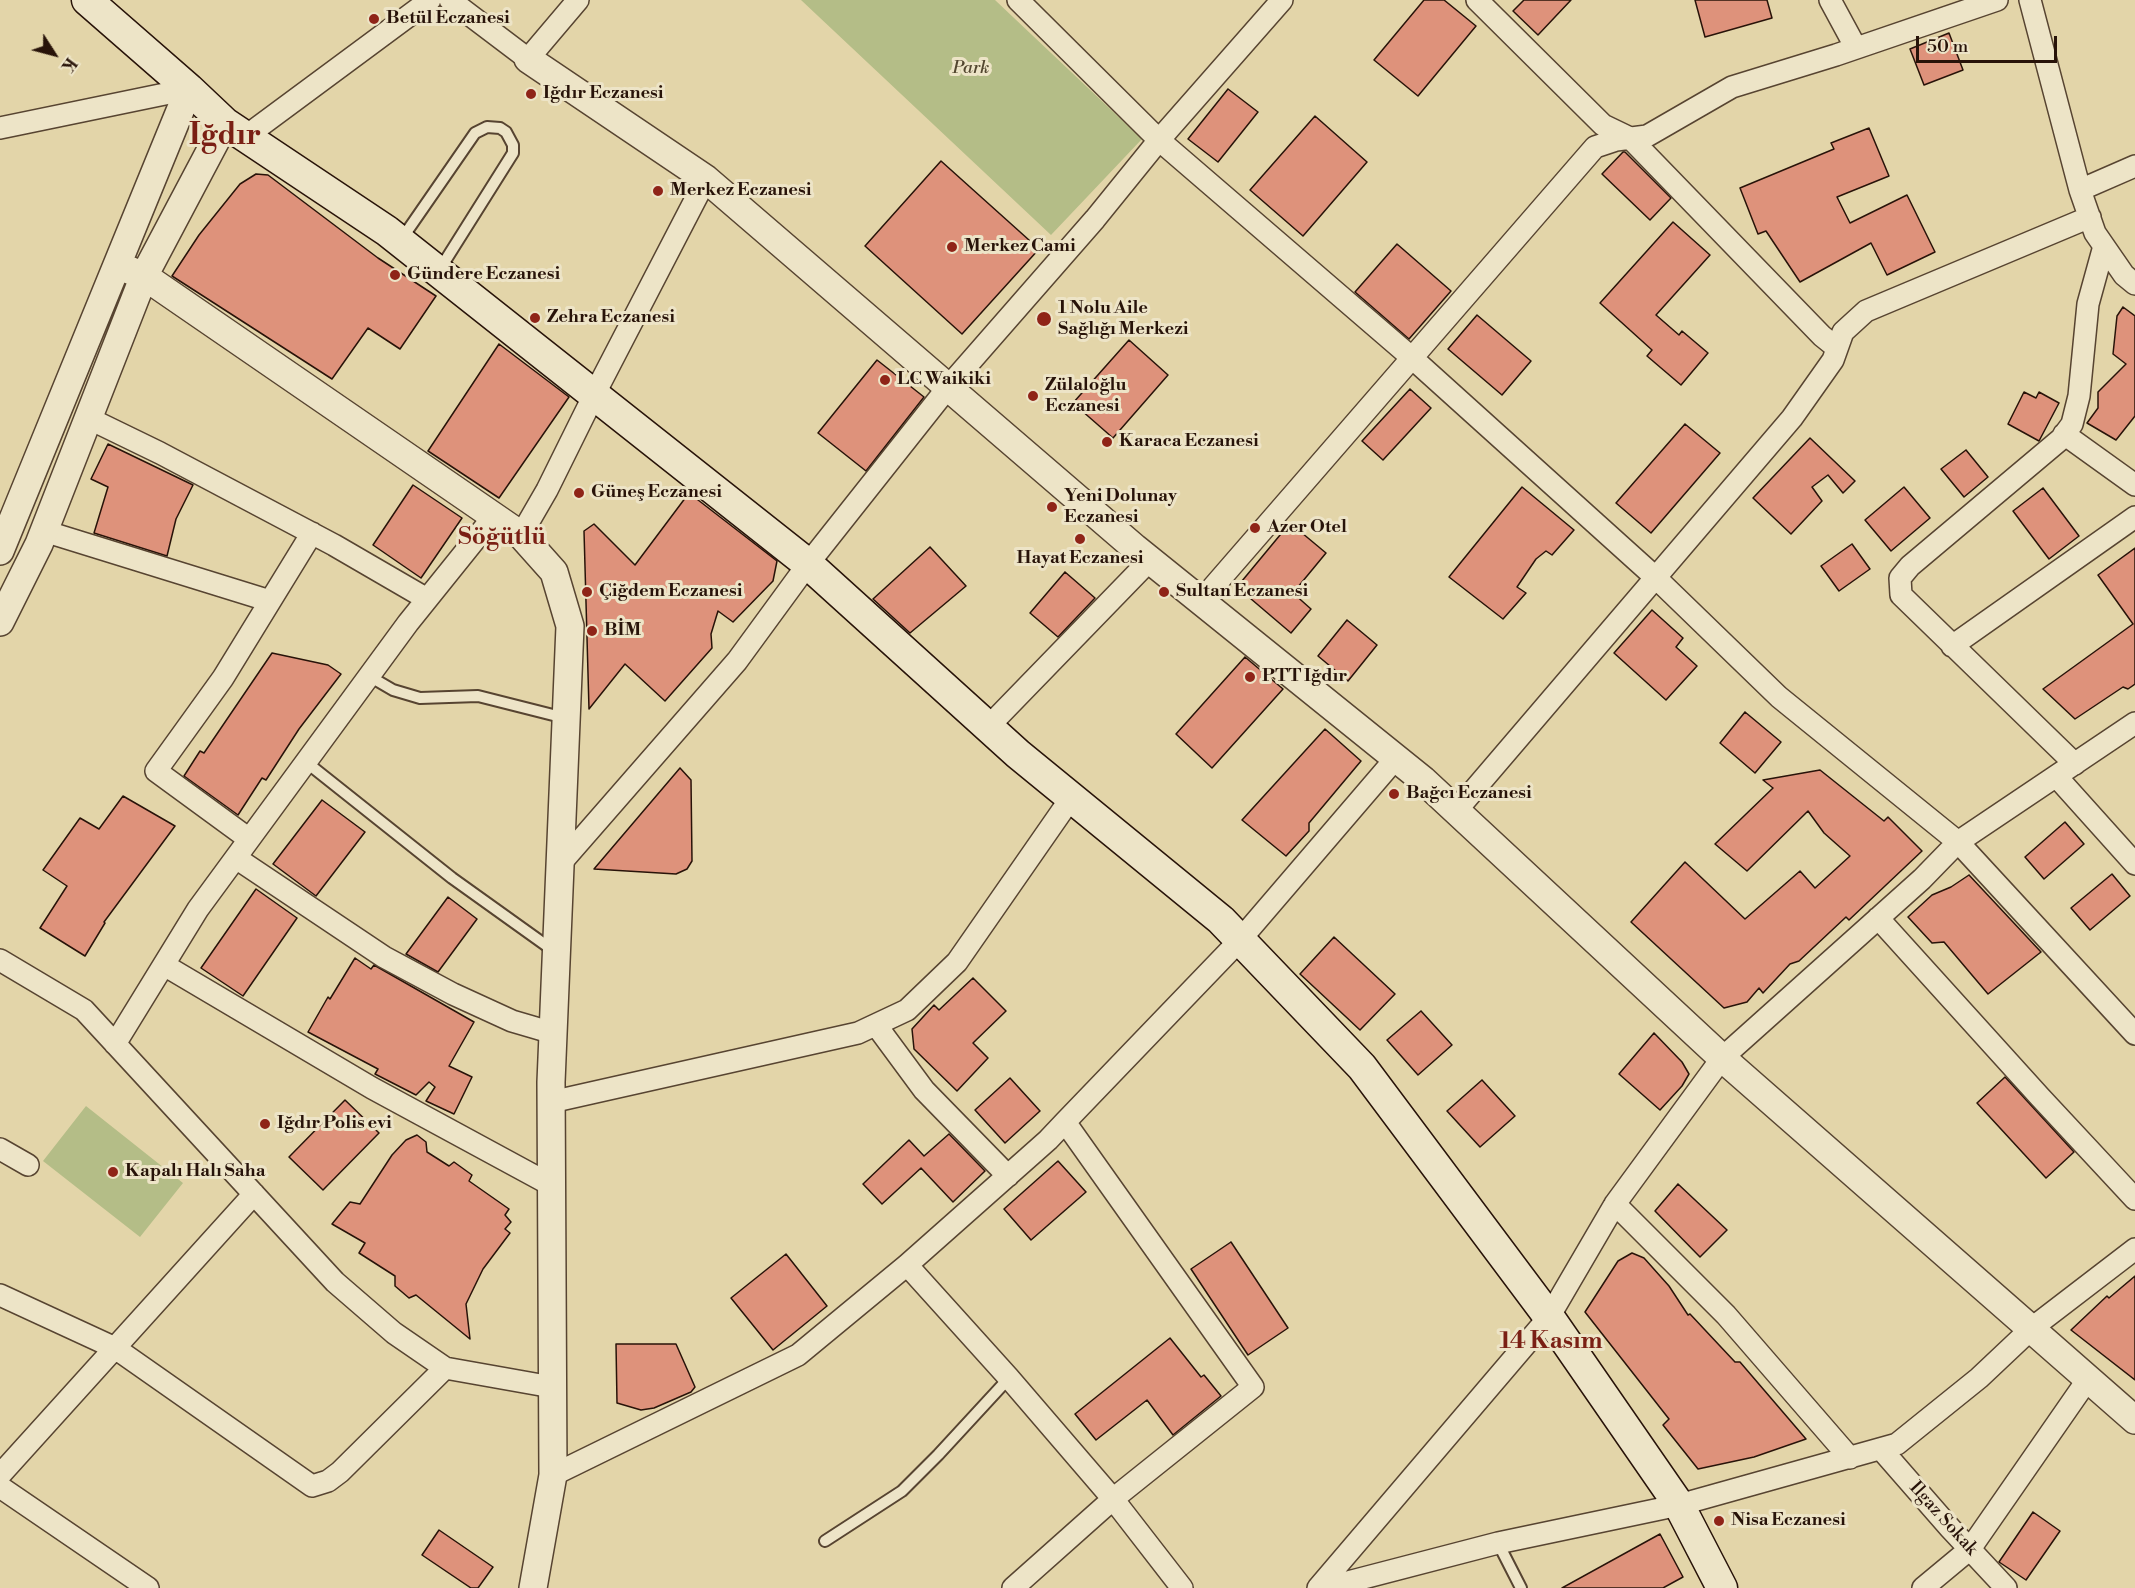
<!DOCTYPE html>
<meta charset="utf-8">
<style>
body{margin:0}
#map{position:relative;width:2135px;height:1588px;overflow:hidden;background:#e3d5a9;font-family:"Libre Bodoni",serif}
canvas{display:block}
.north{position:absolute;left:24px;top:24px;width:60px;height:60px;-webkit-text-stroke:4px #ede4c7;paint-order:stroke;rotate:126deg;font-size:16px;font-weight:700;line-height:24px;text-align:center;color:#281309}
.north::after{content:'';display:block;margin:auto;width:21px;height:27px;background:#281309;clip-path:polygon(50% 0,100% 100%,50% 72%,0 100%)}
.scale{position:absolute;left:1916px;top:36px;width:141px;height:27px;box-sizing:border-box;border:3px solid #281309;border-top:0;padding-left:8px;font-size:18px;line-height:21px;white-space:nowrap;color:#281309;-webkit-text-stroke:4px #ede4c7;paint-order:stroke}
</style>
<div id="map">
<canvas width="2135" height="1588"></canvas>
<div class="north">K</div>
<div class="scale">50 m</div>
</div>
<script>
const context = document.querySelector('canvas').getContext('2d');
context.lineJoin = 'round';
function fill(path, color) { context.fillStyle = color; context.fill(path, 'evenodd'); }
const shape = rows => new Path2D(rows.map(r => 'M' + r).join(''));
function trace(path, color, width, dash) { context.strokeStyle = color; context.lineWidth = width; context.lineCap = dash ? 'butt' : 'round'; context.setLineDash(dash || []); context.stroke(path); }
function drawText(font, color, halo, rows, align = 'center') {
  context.font = font + ' "Libre Bodoni",serif'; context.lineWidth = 6; context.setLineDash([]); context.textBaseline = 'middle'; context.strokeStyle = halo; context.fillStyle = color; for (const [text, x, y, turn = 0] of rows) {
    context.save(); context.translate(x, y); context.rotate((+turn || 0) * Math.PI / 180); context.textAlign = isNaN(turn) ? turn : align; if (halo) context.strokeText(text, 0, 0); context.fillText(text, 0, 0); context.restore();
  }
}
fill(shape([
 [801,0,995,0,1142,139,1051,235],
 [86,1106,183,1183,140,1237,43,1161]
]), '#b4bd87');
const building = shape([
 [1424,0,1444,0,1476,26,1418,96,1374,60,1424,0],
 [1524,0,1571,0,1538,35,1513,11,1524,0],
 [1695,0,1767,0,1772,18,1705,37,1695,0],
 [1949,33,1963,70,1924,85,1910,49,1949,33],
 [1228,89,1258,112,1218,162,1188,139,1228,89],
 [1315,116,1367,162,1303,236,1250,190,1315,116],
 [1869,128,1889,176,1837,197,1850,223,1907,195,1935,252,1887,275,1871,243,1800,282,1766,231,1758,234,1740,188,1834,149,1831,143,1869,128],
 [1623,152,1625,152,1671,198,1650,220,1602,174,1623,152],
 [941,161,1039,249,962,334,865,246,941,161],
 [256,174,268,175,378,258,436,296,400,349,368,328,332,379,172,276,199,235,240,184,256,174],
 [1673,222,1710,255,1656,315,1679,335,1682,331,1708,353,1681,385,1647,356,1652,350,1600,303,1673,222],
 [1397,244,1451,291,1409,339,1355,292,1397,244],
 [2123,307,2135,316,2135,416,2116,440,2087,423,2098,408,2098,392,2126,364,2113,354,2117,316,2123,307],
 [1477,315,1531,361,1502,395,1448,349,1477,315],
 [1129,340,1168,375,1113,438,1073,403,1129,340],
 [499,344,569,397,499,498,428,451,499,344],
 [877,360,924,397,866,471,818,433,877,360],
 [1410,389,1431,408,1383,460,1362,441,1410,389],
 [2024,392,2036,398,2039,392,2059,403,2039,441,2008,424,2024,392],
 [1685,424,1720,453,1651,533,1616,503,1685,424],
 [1810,438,1855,481,1843,493,1828,475,1812,487,1822,501,1791,534,1753,498,1810,438],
 [108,444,193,485,176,519,167,556,94,533,108,487,91,479,108,444],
 [1966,450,1988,477,1964,497,1941,469,1966,450],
 [413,485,462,518,421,578,373,545,413,485],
 [1522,487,1574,530,1552,555,1546,551,1536,559,1517,587,1526,593,1503,619,1449,577,1522,487],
 [1904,487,1930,518,1891,551,1865,520,1904,487],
 [2043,488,2079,536,2049,559,2013,511,2043,488],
 [689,493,777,561,773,581,733,622,718,611,711,634,712,648,665,701,625,664,589,709,584,531,594,524,635,565,689,493],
 [1290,523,1326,553,1293,593,1311,609,1291,633,1237,587,1290,523],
 [1852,544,1870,569,1839,591,1821,566,1852,544],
 [930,547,966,586,910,633,873,599,930,547],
 [2135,548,2135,684,2128,689,2123,687,2075,719,2043,689,2133,624,2098,575,2135,548],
 [1065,572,1095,598,1058,637,1030,613,1065,572],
 [1652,610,1683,638,1676,647,1697,666,1666,700,1614,653,1652,610],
 [1347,620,1377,645,1348,681,1318,656,1347,620],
 [272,653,328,665,341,674,299,729,266,780,262,778,238,815,184,776,200,751,204,753,272,653],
 [1245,657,1283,689,1212,768,1176,734,1245,657],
 [1745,712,1781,742,1755,773,1720,743,1745,712],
 [1325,729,1361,761,1309,823,1309,831,1286,856,1242,820,1325,729],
 [680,768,691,780,692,861,687,869,676,874,594,869,680,768],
 [1820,770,1884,821,1888,817,1922,851,1849,920,1846,917,1799,961,1790,964,1763,993,1759,988,1747,1002,1724,1008,1631,922,1685,862,1745,919,1800,871,1815,888,1850,856,1824,833,1808,811,1747,871,1715,844,1773,788,1763,780,1820,770],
 [123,796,175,826,104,922,105,923,85,956,40,928,67,886,43,870,80,818,99,829,123,796],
 [322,800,365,832,316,896,273,864,322,800],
 [2065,822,2084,844,2044,879,2025,857,2065,822],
 [2112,874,2130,896,2090,930,2071,908,2112,874],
 [1969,875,2041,952,1988,994,1944,942,1932,943,1908,917,1932,895,1951,887,1969,875],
 [256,889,297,918,243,996,201,968,256,889],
 [448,897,477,919,438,972,406,954,448,897],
 [1334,937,1395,994,1360,1030,1300,974,1334,937],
 [355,958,371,969,374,965,474,1022,449,1066,472,1077,454,1114,426,1101,435,1087,429,1082,416,1095,375,1074,378,1069,308,1032,328,997,330,999,355,958],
 [973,978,1006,1011,973,1043,988,1058,957,1091,914,1049,912,1029,934,1005,939,1010,973,978],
 [1421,1011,1452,1045,1418,1075,1387,1040,1421,1011],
 [1654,1033,1682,1062,1689,1074,1682,1086,1660,1110,1619,1074,1654,1033],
 [2005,1077,2074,1152,2046,1178,1977,1103,2005,1077],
 [1010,1078,1040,1111,1005,1143,975,1110,1010,1078],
 [1482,1080,1515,1116,1480,1147,1447,1111,1482,1080],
 [345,1100,379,1133,323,1190,289,1157,345,1100],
 [949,1134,985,1171,953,1202,921,1168,882,1204,863,1184,909,1140,924,1156,949,1134],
 [417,1135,426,1142,427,1152,449,1166,454,1162,472,1175,469,1181,509,1209,505,1215,511,1222,505,1229,510,1233,483,1269,466,1304,470,1339,416,1295,409,1298,395,1286,395,1276,359,1253,365,1243,332,1224,350,1202,360,1204,392,1155,406,1140,417,1135],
 [1058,1161,1086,1192,1031,1240,1004,1209,1058,1161],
 [1678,1184,1727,1230,1700,1257,1655,1211,1678,1184],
 [1231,1242,1288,1328,1248,1355,1191,1269,1231,1242],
 [1632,1253,1644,1258,1669,1286,1688,1315,1690,1314,1735,1362,1740,1362,1806,1439,1754,1457,1698,1469,1663,1425,1669,1419,1585,1312,1618,1261,1632,1253],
 [786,1254,827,1306,773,1350,731,1298,786,1254],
 [2135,1276,2135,1380,2071,1330,2107,1296,2109,1298,2135,1276],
 [1170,1338,1201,1377,1204,1375,1221,1396,1173,1435,1147,1400,1096,1440,1075,1414,1170,1338],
 [616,1344,676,1344,695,1387,691,1392,654,1408,641,1410,617,1403,616,1344],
 [2033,1512,2060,1531,2026,1580,1999,1562,2033,1512],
 [439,1530,493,1567,478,1588,471,1588,422,1555,439,1530],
 [1660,1534,1683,1577,1663,1588,1562,1588,1660,1534]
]);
fill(building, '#de927b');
trace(building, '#281309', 1.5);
const service = shape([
 [401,240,475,133,487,127,500,128,506,132,513,145,513,153,440,269],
 [369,676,393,690,420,698,478,696,565,718],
 [306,762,452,878,554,951],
 [825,1541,902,1491,938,1455,1009,1378],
 [1498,1543,1521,1588]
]);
const minor = shape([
 [450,0,528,59,578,0],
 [1018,0,1159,140,1411,357,1655,577,1779,697,1958,842,2135,1034],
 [1477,0,1603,125,1630,138,1822,336,1837,348],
 [1830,0,1856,48],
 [2030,0,2080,190,2095,233,2124,275,2135,284],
 [0,128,189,89],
 [245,137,430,0],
 [2080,190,2135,166],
 [88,418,160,453,334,545,427,599],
 [2064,434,2135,485],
 [44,531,270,601],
 [521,535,547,490,594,395,706,179],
 [1201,601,1595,147,1616,140,1647,136,1732,87,1836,55,1997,0],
 [1952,646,2135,517],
 [988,727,1150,560],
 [2075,764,1901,595,1900,578,1910,566,2061,439,2072,424,2079,396,2088,304,2104,246],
 [2056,776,2135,864],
 [1456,811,1792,418,1833,360,1843,332,1866,311,2090,217],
 [249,839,156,771,223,678,312,533],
 [236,858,384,957,453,994,512,1021,553,1033],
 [559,865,737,661,808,564,949,386,1095,219,1159,140,1282,0],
 [1878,918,2040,1097,2135,1199],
 [0,960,84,1010,335,1282,394,1333,445,1368,552,1387],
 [164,965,372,1088,551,1185],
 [876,1025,924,1090,1008,1176],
 [115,1044,198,909,408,623,494,516],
 [551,1102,858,1033,907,1010,957,962,1071,798],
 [0,1149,28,1165],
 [1615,1204,1726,1315,1850,1458],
 [907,1265,1009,1378,1113,1499,1182,1588],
 [0,1295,115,1348,312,1486,328,1481,340,1472,445,1368],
 [1881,1449,1950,1528,2006,1588],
 [0,1475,254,1194],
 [553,1475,798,1355,907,1265,1048,1140,1065,1122,1240,940,1396,758],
 [0,1487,148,1588],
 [1013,1588,1113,1499,1253,1387,1065,1122],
 [1318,1588,1549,1317,1615,1204,1722,1058,1922,879,1958,842,2135,723],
 [1325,1588,1498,1543,1679,1505,1897,1444,1979,1378,2032,1328,2135,1249],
 [1923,1588,1970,1549,2088,1379]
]);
const tertiary = shape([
 [528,59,706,179,1135,548,1423,780,1722,1058,2135,1420],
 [117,265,144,276,521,535,554,572,570,626,551,1082,553,1475,533,1588],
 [0,551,189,89],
 [0,622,39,544,144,276,225,123]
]);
const secondary = shape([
 [87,0,189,89,225,123,387,231,808,564,1018,754,1221,920,1362,1067,1549,1317,1679,1505,1722,1588]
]);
trace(service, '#574431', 14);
trace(minor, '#574431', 24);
trace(tertiary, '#574431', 30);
trace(secondary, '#281309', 33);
trace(service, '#ede4c7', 10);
trace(minor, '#ede4c7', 21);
trace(tertiary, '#ede4c7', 27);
trace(secondary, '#ede4c7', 30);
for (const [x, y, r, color] of [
 [374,19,6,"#8f2418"],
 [531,94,6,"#8f2418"],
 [658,191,6,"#8f2418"],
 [952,247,6,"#8f2418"],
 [395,275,6,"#8f2418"],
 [535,318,6,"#8f2418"],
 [1044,319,8,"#8f2418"],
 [885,380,6,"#8f2418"],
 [1033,396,6,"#8f2418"],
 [1107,442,6,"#8f2418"],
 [579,493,6,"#8f2418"],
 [1052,507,6,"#8f2418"],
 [1255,528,6,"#8f2418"],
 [1080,539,6,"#8f2418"],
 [587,592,6,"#8f2418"],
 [1164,592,6,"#8f2418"],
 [592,631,6,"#8f2418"],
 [1250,677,6,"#8f2418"],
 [1394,794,6,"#8f2418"],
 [265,1124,6,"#8f2418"],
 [113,1172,6,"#8f2418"],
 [1719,1521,6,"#8f2418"]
]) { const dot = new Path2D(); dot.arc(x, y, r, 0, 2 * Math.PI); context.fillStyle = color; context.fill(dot); trace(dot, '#ede4c7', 2); }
drawText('bold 18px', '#281309', '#ede4c7', [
 ["Betül Eczanesi",386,19],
 ["Iğdır Eczanesi",543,94],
 ["Merkez Eczanesi",670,191],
 ["Merkez Cami",964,247],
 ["Gündere Eczanesi",407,275],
 ["1 Nolu Aile",1058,309],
 ["Sağlığı Merkezi",1058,330],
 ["Zehra Eczanesi",547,318],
 ["LC Waikiki",897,380],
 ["Zülaloğlu",1045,386],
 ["Eczanesi",1045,407],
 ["Karaca Eczanesi",1119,442],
 ["Güneş Eczanesi",591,493],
 ["Yeni Dolunay",1064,497],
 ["Eczanesi",1064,518],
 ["Azer Otel",1267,528],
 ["Hayat Eczanesi",1080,559,"center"],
 ["Çiğdem Eczanesi",599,592],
 ["Sultan Eczanesi",1176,592],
 ["BİM",604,631],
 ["PTT Iğdır",1262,677],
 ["Bağcı Eczanesi",1406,794],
 ["Iğdır Polis evi",277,1124],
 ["Kapalı Halı Saha",125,1172],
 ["Nisa Eczanesi",1731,1521]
], 'left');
drawText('italic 18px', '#52462f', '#ede4c7', [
 ["Park",971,69]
]);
drawText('18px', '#281309', '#ede4c7', [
 ["Ilgaz Sokak",1943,1519,48]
]);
drawText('bold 24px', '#7a1f14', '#ede4c7', [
 ["Söğütlü",502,538],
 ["14 Kasım",1551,1342]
]);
drawText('bold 30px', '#7a1f14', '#ede4c7', [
 ["Iğdır",225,137]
]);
</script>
